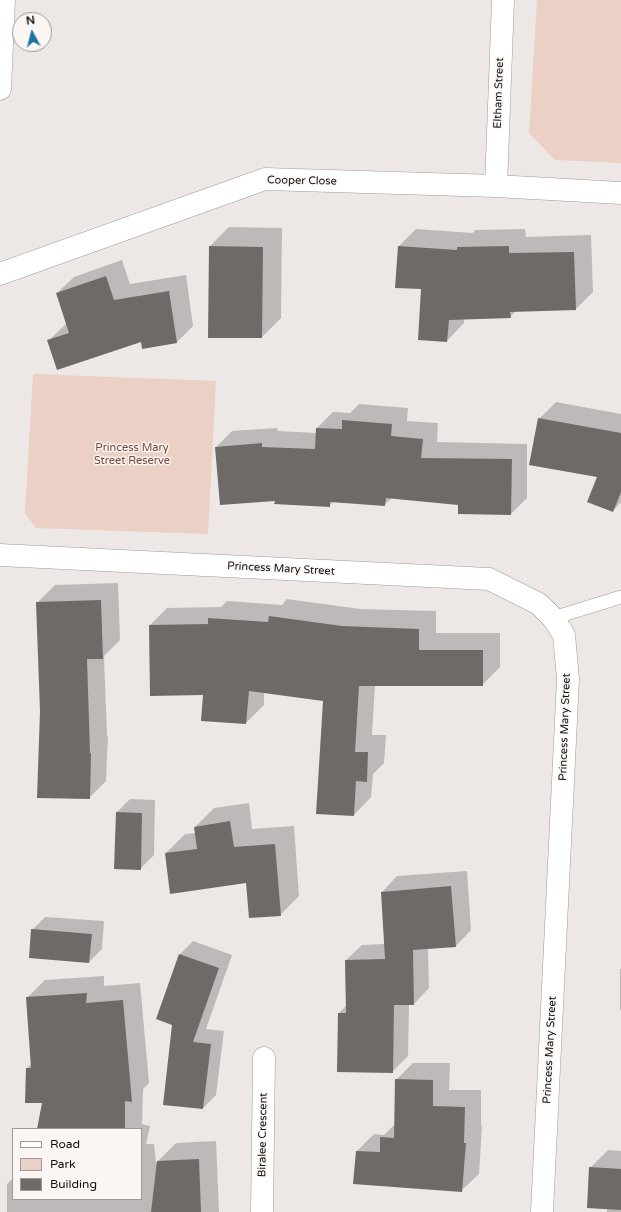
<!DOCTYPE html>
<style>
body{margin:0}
#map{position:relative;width:621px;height:1212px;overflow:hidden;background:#ede8e6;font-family:"Varela Round",sans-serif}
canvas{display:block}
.legend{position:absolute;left:12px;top:1128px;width:130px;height:72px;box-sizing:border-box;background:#fbf5f3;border:1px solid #9d9998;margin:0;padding:5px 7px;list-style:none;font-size:12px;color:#110f0f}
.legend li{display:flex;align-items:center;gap:8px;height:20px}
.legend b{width:20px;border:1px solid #9d9998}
.north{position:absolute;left:12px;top:12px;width:40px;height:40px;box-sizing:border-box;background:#fbf5f3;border:1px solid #9d9998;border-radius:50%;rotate:353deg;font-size:11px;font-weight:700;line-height:16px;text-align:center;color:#110f0f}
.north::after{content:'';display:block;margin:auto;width:14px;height:18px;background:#1c72a2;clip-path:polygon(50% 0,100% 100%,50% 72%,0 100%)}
</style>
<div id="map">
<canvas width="621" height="1212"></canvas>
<ul class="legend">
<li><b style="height:5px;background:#fff"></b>Road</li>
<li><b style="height:11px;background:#ead0c5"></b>Park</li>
<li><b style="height:11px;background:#6e6a68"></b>Building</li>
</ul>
<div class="north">N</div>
</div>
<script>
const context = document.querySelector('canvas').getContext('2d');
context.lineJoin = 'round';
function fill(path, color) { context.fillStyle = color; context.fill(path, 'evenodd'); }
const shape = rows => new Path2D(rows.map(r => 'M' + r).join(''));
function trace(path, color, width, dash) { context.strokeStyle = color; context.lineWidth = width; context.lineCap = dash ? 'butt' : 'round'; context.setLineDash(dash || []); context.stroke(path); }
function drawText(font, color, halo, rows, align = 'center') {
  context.font = font + ' "Varela Round",sans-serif'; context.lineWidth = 3; context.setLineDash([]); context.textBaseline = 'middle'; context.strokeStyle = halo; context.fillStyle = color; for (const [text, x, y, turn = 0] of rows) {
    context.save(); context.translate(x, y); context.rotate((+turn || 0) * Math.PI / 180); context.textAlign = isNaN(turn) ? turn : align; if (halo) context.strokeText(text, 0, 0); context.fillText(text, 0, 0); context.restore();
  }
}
fill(shape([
 [537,0,621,0,621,163,555,160,529,133],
 [33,374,216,381,208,534,36,528,25,513]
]), '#ead0c5');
fill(shape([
 [229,227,282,228,281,318,262,337,209,337,210,246],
 [416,229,473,233,475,230,525,229,526,237,591,235,593,292,576,309,516,311,510,317,464,318,464,323,447,341,422,288,399,246],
 [122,260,130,284,186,275,193,326,176,343,142,341,48,341,67,323,57,293,74,277],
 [556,402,621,414,621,502,613,511,598,477,539,419],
 [359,404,408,408,407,421,438,423,437,442,527,444,527,498,511,514,459,504,392,498,384,505,334,501,329,506,276,499,216,447,232,431,277,428,278,431,317,433,317,428,333,412,350,413],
 [118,583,120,640,104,656,107,736,108,736,106,781,89,798,41,711,37,603,55,585],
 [287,599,360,609,436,611,436,633,500,633,500,667,482,685,375,685,372,735,386,735,384,763,373,774,371,797,354,815,324,700,264,692,264,705,246,723,204,694,150,625,167,608,221,607,227,601,282,605],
 [130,799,155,800,154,855,140,869,117,812],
 [249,803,252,829,294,826,299,896,280,915,247,882,166,853,185,834,196,833,195,827,214,808],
 [467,871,471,930,456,946,428,948,429,988,414,1004,409,1004,408,1056,392,1072,338,1071,339,1013,347,1005,346,960,362,945,385,944,382,892,397,876],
 [45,917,104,921,102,949,89,962,32,930],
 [193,941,232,955,206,1029,224,1031,216,1095,203,1108,164,1104,180,954],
 [620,969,621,969,621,1010,620,1010],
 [104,976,104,986,140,983,149,1083,143,1089,142,1124,150,1126,146,1144,154,1144,156,1163,176,1143,216,1141,219,1212,7,1212,7,1184,13,1178,13,1199,141,1199,141,1129,38,1129,44,1102,27,1068,32,1063,27,998,45,980],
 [413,1063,450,1063,449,1090,481,1090,481,1126,482,1126,479,1174,462,1190,354,1183,357,1151,374,1134,384,1135,395,1124,396,1080],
 [608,1150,621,1151,621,1212,607,1212,607,1208,590,1168]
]), '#0003');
fill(shape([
 [209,246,263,247,262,338,208,338],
 [398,246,457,250,457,247,509,246,509,253,574,252,576,310,510,312,511,318,449,320,447,342,418,340,421,289,395,288],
 [106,276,114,300,169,291,177,343,142,349,141,342,57,370,47,340,69,333,56,293],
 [538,418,621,433,621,492,613,512,587,502,597,477,529,465],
 [342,420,392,424,391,436,423,439,421,458,512,459,511,515,458,514,458,505,386,498,385,506,330,502,330,507,274,504,275,501,220,505,215,447,262,443,262,447,315,449,316,428,342,429],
 [101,600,103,659,87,659,90,753,91,753,90,799,37,798,40,711,36,602],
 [269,616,342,626,419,629,419,650,483,650,483,686,359,686,355,752,368,752,367,782,356,781,354,816,316,814,323,701,249,691,246,724,201,721,203,695,150,696,149,625,208,624,208,618,268,622],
 [116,812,142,813,141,870,114,869],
 [230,821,234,847,275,844,281,916,249,918,246,883,170,894,165,853,197,849,194,827],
 [451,886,456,947,413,950,414,1005,394,1005,393,1073,337,1072,338,1013,346,1013,345,960,385,959,381,892],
 [31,929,92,934,89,963,29,958],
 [179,954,219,968,193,1042,211,1044,203,1109,163,1105,172,1025,156,1019],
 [87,993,86,1003,123,1000,132,1102,125,1101,125,1129,37,1129,42,1103,25,1103,26,1068,31,1068,26,997],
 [395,1079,433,1080,433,1106,465,1107,464,1143,466,1143,462,1192,353,1184,356,1151,380,1152,380,1137,394,1138],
 [199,1159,201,1212,151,1212,157,1161],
 [589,1167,621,1169,621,1210,587,1208]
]), '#6e6a68');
const service = shape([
 [553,618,621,597]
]);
const minor = shape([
 [0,89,4,0],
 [496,186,503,0],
 [0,274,265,179,496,186,621,193],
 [0,555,489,579,539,604,553,618,564,635,568,679,542,1212],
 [262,1212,264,1058]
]);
trace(service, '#9e9a98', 14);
trace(minor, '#9e9a98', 23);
trace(service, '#fff', 13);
trace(minor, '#fff', 22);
drawText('11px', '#110f0f', '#fbf5f3', [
 ["Eltham Street",499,93,-88],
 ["Cooper Close",302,181,1],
 ["Princess Mary Street",281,569,3],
 ["Princess Mary Street",565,727,-88],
 ["Princess Mary Street",550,1050,-87],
 ["Biralee Crescent",263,1135,-89]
]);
drawText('11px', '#784935', '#fbf5f3', [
 ["Princess Mary",132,448],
 ["Street Reserve",132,461]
]);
</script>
